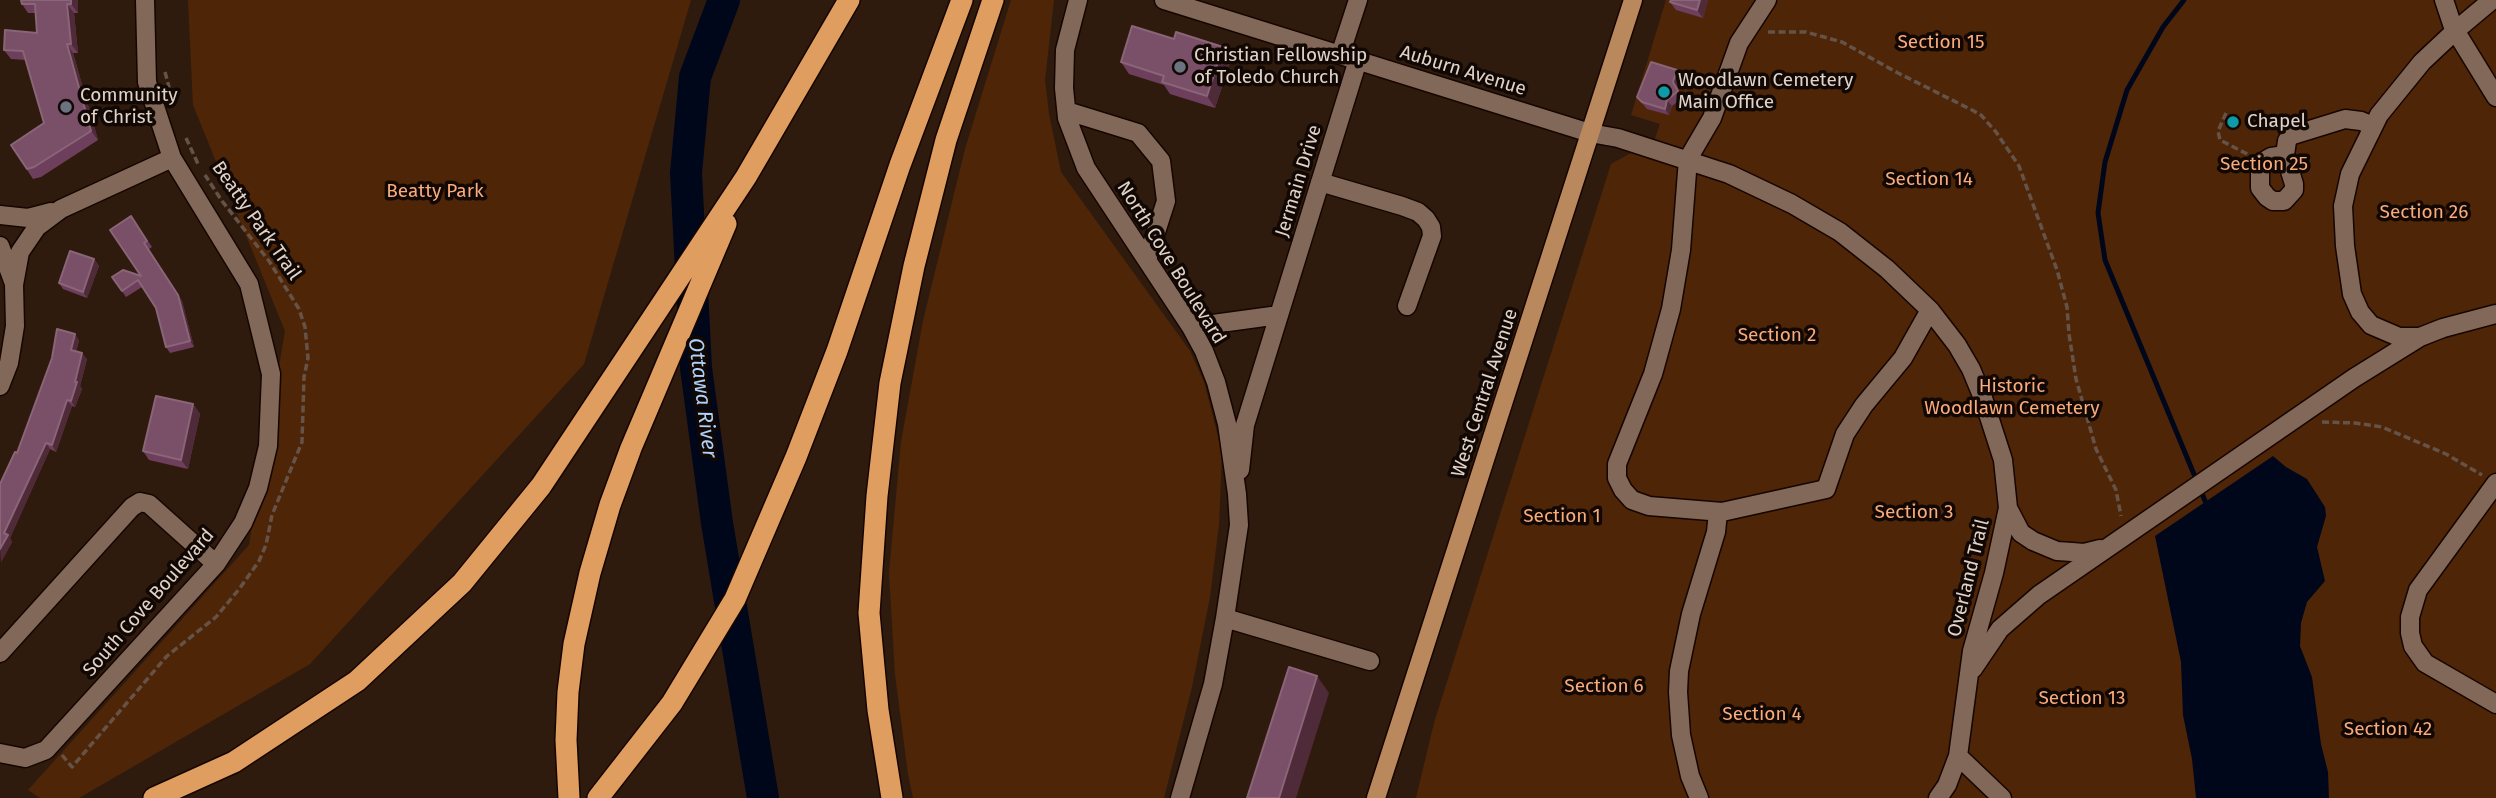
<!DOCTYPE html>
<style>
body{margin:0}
canvas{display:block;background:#2f1b0e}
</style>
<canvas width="2496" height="798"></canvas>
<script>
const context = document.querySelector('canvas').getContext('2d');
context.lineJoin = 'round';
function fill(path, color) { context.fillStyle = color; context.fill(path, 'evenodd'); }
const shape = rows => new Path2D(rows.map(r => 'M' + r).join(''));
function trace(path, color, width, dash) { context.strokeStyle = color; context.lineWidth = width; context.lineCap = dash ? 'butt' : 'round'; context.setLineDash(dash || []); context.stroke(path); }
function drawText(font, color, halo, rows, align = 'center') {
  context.font = font + ' "Fira Sans",sans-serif'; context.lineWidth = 7; context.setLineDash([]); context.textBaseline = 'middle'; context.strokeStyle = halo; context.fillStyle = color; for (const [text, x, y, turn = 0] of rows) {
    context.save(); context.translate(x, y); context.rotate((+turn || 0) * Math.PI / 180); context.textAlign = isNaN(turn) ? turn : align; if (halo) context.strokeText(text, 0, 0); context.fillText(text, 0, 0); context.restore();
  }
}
fill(shape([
 [188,0,691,0,584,364,310,664,79,798,40,798,28,790,249,545,285,331,193,105],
 [1011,0,1054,0,1045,80,1049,114,1061,172,1190,351,1204,382,1222,452,1219,524,1210,597,1192,687,1164,798,913,798,908,774,895,674,889,573,901,442,923,321,965,149],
 [1666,0,2496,0,2496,798,1416,798,1434,723,1611,164,1631,153,1649,156,1660,124,1631,115]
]), '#4e2507');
fill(shape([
 [2273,456,2286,467,2307,479,2325,507,2326,516,2317,547,2325,581,2307,602,2301,623,2300,646,2312,677,2321,744,2328,772,2329,798,2196,798,2192,759,2183,715,2181,662,2155,536]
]), '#00071a');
trace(shape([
 [2184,0,2163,27,2127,90,2105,162,2098,213,2105,260,2208,508]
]), '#00071a', 5);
trace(shape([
 [724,0,695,77,686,173,696,368,717,523,763,798]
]), '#00071a', 32);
const minor = shape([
 [1078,0,1065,50,1064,88,1067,118,1086,168,1191,327,1204,351,1216,382,1227,424,1237,494,1239,525,1225,618,1213,684,1180,798],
 [1164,0,1590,133,1618,138,1729,174,1792,204,1840,232,1887,269,1930,310,1957,345,1971,369,1983,398,2003,460,2008,508,1994,573,1972,651,1958,756,1947,785,1938,798],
 [1767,0,1739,43,1712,118,1688,159,1681,250,1671,309,1653,374,1617,464,1617,478,1623,490,1632,500,1649,506,1722,512,1826,489,1845,434,1864,405,1903,358,1930,310],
 [2444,0,2453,27,2496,97],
 [2492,0,2455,31,2422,62,2379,115,2350,174,2343,206,2345,246,2352,294,2360,312,2371,325,2399,337,2420,337,2443,328,2496,314],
 [1340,55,1358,0],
 [1067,111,1138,133,1161,161,1166,201,1147,260],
 [2285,155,2271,157,2264,161,2260,170,2260,188,2267,197,2273,201,2284,201,2294,190,2294,184,2285,155,2287,141,2290,136,2345,119,2361,121,2373,126],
 [1320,182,1402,206,1418,212,1426,219,1431,227,1432,236,1407,306],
 [0,215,28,218,51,212],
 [0,246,13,281],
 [1191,327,1279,315],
 [0,386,9,363,15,326,14,285,20,252,37,227,61,209,172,158],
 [1240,470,1245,425,1358,60],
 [2496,483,2418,590,2410,617,2410,633,2413,646,2425,663,2496,704],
 [2008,508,2021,533,2033,541,2057,551,2072,552,2084,553,2100,549],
 [1225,618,1370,661],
 [0,653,132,507,140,502,149,504,216,564],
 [1973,669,2000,629,2039,595,2354,378,2420,337],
 [0,753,25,758,46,750,216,564,243,523,258,488,268,446,271,374,249,284,172,158,147,82,145,0],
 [1958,756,2002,798],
 [1699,798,1690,776,1681,735,1678,692,1679,671,1691,614,1716,532,1718,512]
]);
const major = shape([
 [1376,798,1633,0]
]);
const highway = shape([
 [154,798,234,762,357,681,462,583,541,486,746,177,849,0],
 [569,798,566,740,568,692,574,644,590,573,610,505,631,448,726,224],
 [598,798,672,703,735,599,796,457,837,351,900,165,962,0],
 [892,798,878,710,869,613,877,496,890,383,914,266,946,140,993,0]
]);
trace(minor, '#160500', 21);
trace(major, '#160500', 21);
trace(highway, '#160500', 24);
trace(shape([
 [1768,32,1806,32,1842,42,1898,73,1972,110,1981,115,1996,132,2019,166,2057,270,2067,307,2069,334,2076,379,2096,449,2116,490,2121,516],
 [165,72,170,91],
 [2226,113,2218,131,2220,140,2249,155],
 [186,138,199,166],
 [2322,422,2355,423,2382,427,2446,454,2482,475],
 [62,755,72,767,167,656,216,617,240,588,259,561,266,545,272,515,302,442,304,377,308,358,305,327,299,309,269,261,222,201,205,175]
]), '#665348', 3.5, [7, 3.5]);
trace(minor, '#816859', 18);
trace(major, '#b9885d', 18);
trace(highway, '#df9d60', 21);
fill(shape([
 [78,0,78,13,74,13,78,53,73,53,98,140,41,177,33,179,11,145,44,123,26,60,11,59,4,50,37,33,36,13,28,13,22,4],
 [1708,0,1703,18,1676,10,1670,2],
 [1174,39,1223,47,1231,59,1215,108,1170,94,1164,85,1129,74,1121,62],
 [1681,77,1677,89,1682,98,1672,106,1669,115,1647,109,1637,97],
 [131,216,152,247,149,249,182,301,194,347,170,353,166,347,156,308,142,287,126,297,112,277,141,276],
 [94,259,99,266,87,298,63,289,59,283],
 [79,340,76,352,87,359,80,386,82,389,75,407,72,406,56,452,50,449,10,538,12,542,1,562,0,484,17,453,52,358],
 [193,404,200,414,188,469,149,460,143,451]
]), '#6e3f5c');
fill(shape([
 [71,0,78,0,78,13,71,4],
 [1700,0,1708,0,1703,18,1697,10],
 [67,4,74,13,78,53,71,44],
 [67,44,73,53,98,140,91,131],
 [1223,47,1231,59,1215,108,1207,96],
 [1677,70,1681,77,1677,89,1682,98,1673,82],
 [1667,100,1672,106,1669,115,1665,109],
 [144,243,182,301,194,347,190,341],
 [94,259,99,266,87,298,83,292],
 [75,334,79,340,75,356,71,350],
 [82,353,87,359,80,386,82,389,75,407,71,401],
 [67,400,72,406,56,452,52,445],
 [193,404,200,414,188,469,181,460],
 [46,443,50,449,10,538,12,542,1,562,0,549,4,533],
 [1317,676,1329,693,1296,798,1279,798]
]), '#4f2a38');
const building = shape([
 [21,0,71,0,71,4,67,4,71,44,67,44,91,131,34,167,27,169,11,145,44,123,23,51,4,50,5,30,37,33,35,4,22,4,21,0],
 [1671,0,1700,0,1697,10,1670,2,1671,0],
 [1132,26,1174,39,1176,32,1223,47,1207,96,1162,82,1164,76,1121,62,1132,26],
 [1651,62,1677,70,1673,82,1678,91,1667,100,1665,109,1642,102,1637,97,1651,62],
 [131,216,147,241,144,243,178,295,190,341,166,347,156,308,138,280,122,291,112,277,123,270,141,276,110,230,131,216],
 [70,251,94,259,83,292,59,283,70,251],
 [57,329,75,334,71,350,82,353,75,382,77,382,71,401,67,400,52,445,46,443,4,533,8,535,0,549,0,484,15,452,17,453,52,358,57,329],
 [156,396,193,404,181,460,143,451,156,396],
 [1289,667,1317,676,1279,798,1247,798,1289,667]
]);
fill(building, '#7a4f68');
trace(building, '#8a6477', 2);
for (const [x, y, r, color] of [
 [1180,67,7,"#6b7280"],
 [1664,92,7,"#0f9aa8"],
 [66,107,7,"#6b7280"],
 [2233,122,7,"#0f9aa8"]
]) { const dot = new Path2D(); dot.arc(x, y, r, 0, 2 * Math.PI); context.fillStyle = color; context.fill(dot); trace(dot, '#110804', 2.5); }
drawText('19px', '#faab7b', '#110804', [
 ["Section 15",1941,43],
 ["Section 25",2264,165],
 ["Section 14",1929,180],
 ["Beatty Park",435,192],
 ["Section 26",2424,213],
 ["Section 2",1777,336],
 ["Historic",2012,387],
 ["Woodlawn Cemetery",2012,409],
 ["Section 3",1914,513],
 ["Section 1",1562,517],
 ["Section 6",1604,687],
 ["Section 13",2082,699],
 ["Section 4",1762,715],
 ["Section 42",2388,730]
]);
drawText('19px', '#e1d3ca', '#110804', [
 ["Christian Fellowship",1194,56],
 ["of Toledo Church",1194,78],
 ["Woodlawn Cemetery",1678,81],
 ["Main Office",1678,103],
 ["Community",80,96],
 ["of Christ",80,118],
 ["Chapel",2247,122]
], 'left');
drawText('19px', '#e1d3ca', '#110804', [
 ["Auburn Avenue",1463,71,17],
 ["Jermain Drive",1299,181,-73],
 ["Beatty Park Trail",256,221,55],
 ["North Cove Boulevard",1171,263,58],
 ["West Central Avenue",1485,393,-72],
 ["Overland Trail",1969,578,-76],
 ["South Cove Boulevard",149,603,-49]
]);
drawText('italic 21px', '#aed2fa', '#110804', [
 ["Ottawa River",702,398,83]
]);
</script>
